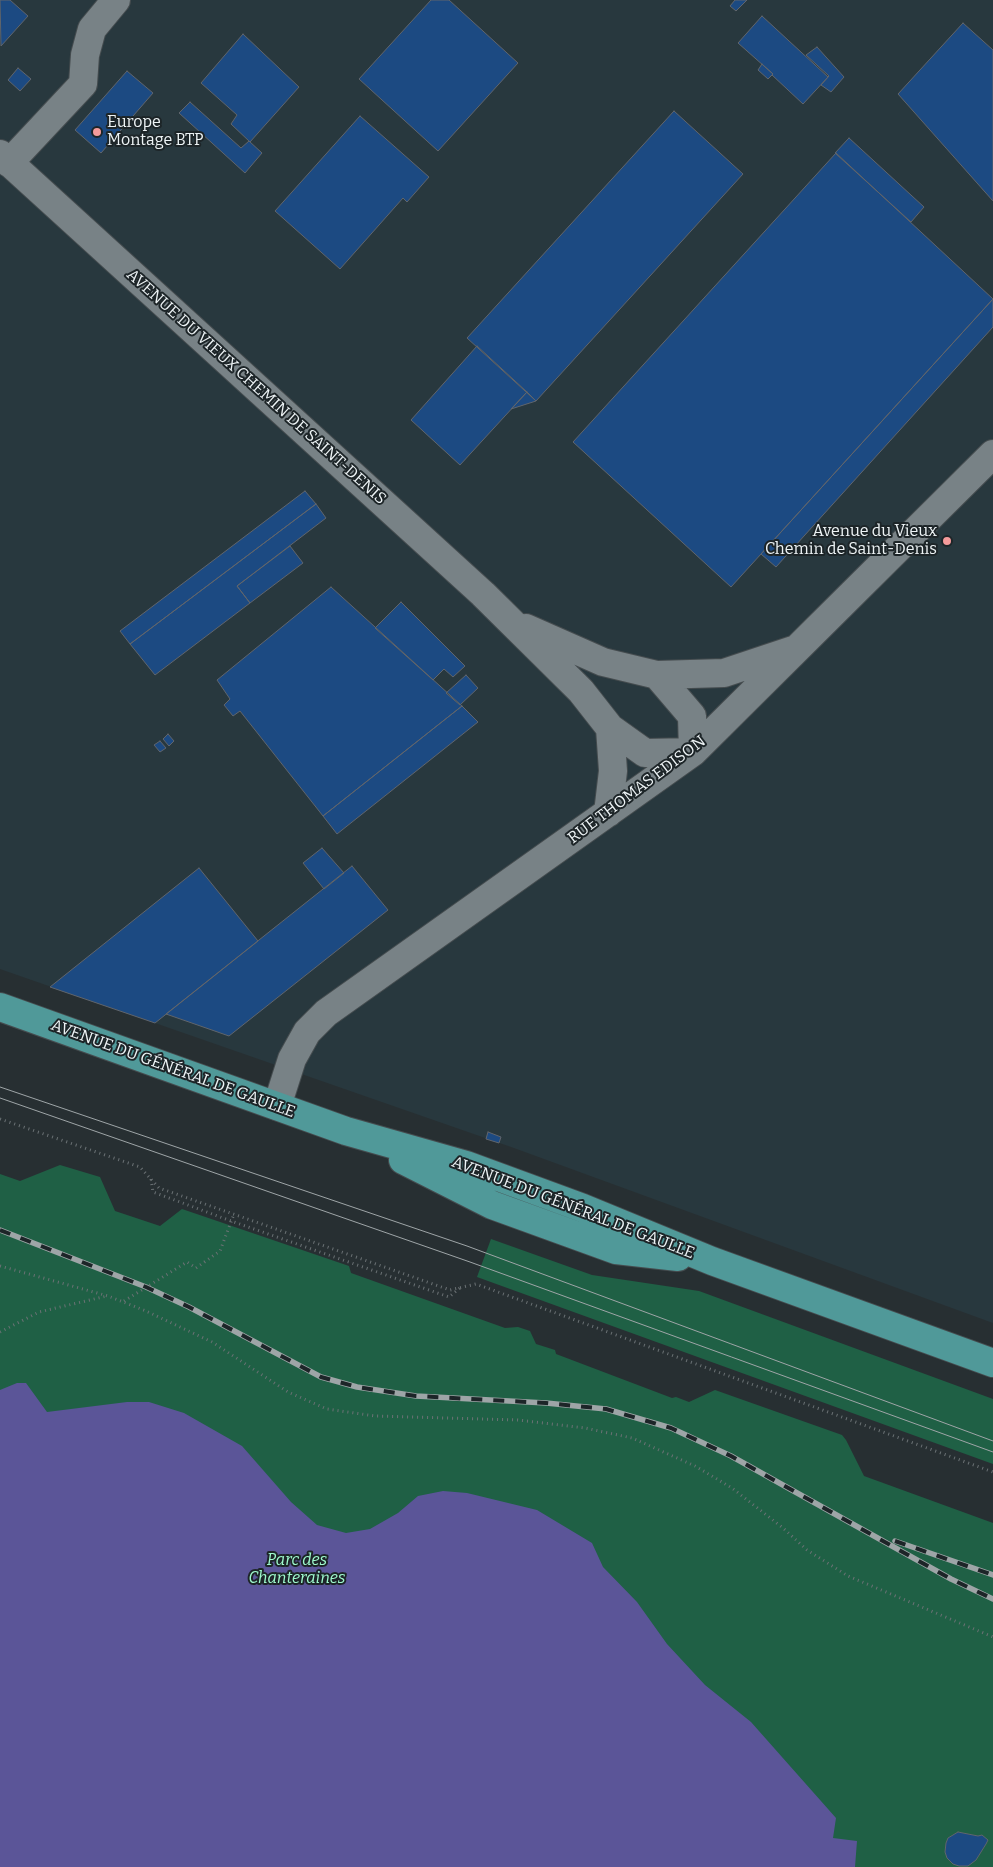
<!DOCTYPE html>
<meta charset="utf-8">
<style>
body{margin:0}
canvas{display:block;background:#272f32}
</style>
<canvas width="993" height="1867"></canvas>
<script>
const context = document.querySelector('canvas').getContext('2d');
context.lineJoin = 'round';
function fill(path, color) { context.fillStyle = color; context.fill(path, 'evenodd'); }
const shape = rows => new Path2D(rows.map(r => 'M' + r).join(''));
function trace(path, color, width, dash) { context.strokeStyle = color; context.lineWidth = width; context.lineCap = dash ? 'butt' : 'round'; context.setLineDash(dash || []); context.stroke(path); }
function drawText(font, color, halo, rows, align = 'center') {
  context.font = font + ' Bitter,serif'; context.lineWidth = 4; context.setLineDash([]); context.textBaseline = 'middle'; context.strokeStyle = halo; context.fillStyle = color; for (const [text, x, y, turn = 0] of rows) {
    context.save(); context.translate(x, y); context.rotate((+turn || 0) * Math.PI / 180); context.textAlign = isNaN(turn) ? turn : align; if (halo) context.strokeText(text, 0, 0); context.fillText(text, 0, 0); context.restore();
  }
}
fill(shape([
 [0,0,993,0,993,1323,514,1148,0,969]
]), '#28383e');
fill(shape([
 [60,1165,100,1177,115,1211,160,1226,182,1209,349,1266,351,1273,505,1328,518,1327,530,1331,536,1344,555,1350,556,1354,672,1398,676,1397,689,1402,715,1390,842,1435,846,1440,864,1476,993,1523,993,1867,0,1867,0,1174,20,1181],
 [491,1239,592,1275,699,1291,993,1399,993,1464,477,1277]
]), '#1f6045');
fill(shape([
 [17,1383,26,1383,47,1412,127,1402,149,1402,184,1413,242,1446,291,1502,317,1525,346,1533,370,1529,398,1513,418,1496,443,1491,467,1493,537,1510,592,1543,603,1567,637,1602,667,1644,705,1685,751,1722,836,1818,833,1838,857,1841,855,1867,0,1867,0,1390]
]), '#5b5598');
const building = shape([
 [0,0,10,0,28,16,1,46,0,0],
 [431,0,449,0,518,63,438,151,359,79,431,0],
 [735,0,747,0,736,11,730,6,735,0],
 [762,16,828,77,803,104,772,75,773,74,738,43,762,16],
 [963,23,993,50,993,201,898,94,963,23],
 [243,34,299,87,250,142,231,124,237,115,201,83,243,34],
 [817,47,844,77,831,92,821,85,829,76,806,55,817,47],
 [762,64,773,74,768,79,758,70,762,64],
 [18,68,31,79,20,91,8,80,18,68],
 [127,71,153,93,101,153,75,130,127,71],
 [190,102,241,148,249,141,262,153,245,173,179,113,190,102],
 [674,111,743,174,536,401,467,338,674,111],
 [360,116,429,177,407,202,403,198,340,269,275,211,360,116],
 [849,138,924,207,911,222,835,153,849,138],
 [836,153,993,299,731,587,573,442,836,153],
 [993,299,993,327,776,567,761,554,993,299],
 [477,346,527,392,460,465,411,420,477,346],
 [527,392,536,401,511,409,527,392],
 [305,491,316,504,130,644,120,631,305,491],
 [316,504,326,518,237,586,250,603,155,675,130,644,316,504],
 [290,546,303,563,250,603,237,586,290,546],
 [331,587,462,706,323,816,240,711,233,716,224,705,230,699,217,680,331,587],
 [401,602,465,666,453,677,444,669,433,680,375,628,401,602],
 [466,675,478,688,460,705,446,693,466,675],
 [462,706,478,722,337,834,323,816,462,706],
 [168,734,174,741,169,746,163,739,168,734],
 [160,741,166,748,160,752,154,745,160,741],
 [322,848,344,873,324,889,303,863,322,848],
 [352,866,388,910,229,1036,166,1014,352,866],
 [199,868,258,941,155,1023,50,987,199,868],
 [488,1132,501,1137,499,1143,486,1139,488,1132],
 [958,1832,978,1836,982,1835,988,1840,986,1844,976,1860,968,1866,959,1866,953,1864,947,1858,945,1852,946,1843,948,1838,958,1832]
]);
fill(building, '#1c4a82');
trace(building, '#60656c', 1);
const minor = shape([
 [0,154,483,594,581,691,610,728,645,753,693,752],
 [9,163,83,84,85,55,92,29,116,0],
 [526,628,603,662,657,675,724,673,793,650],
 [657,675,692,716,693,752],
 [608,813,613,771,610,728],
 [277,1106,292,1059,307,1032,326,1013,693,752,993,454]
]);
const major = shape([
 [0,1007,346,1131,466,1165,583,1208,712,1261,993,1363],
 [403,1160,492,1205,616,1250,678,1257]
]);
trace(minor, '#454c4f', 30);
trace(major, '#454c4f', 30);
trace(shape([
 [0,1119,140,1167,159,1188,450,1290,476,1284,993,1472],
 [151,1179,153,1192,231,1221,449,1297,460,1288],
 [0,1266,108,1296,146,1311,212,1342,288,1392,327,1409,375,1416,518,1420,585,1428,632,1438,695,1466,732,1488,783,1528,807,1550,848,1576,993,1637],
 [124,1301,187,1262,196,1268,220,1251,234,1214],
 [0,1332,39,1312,107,1296]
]), '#6b7275', 3, [1, 4]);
trace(minor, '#788286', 28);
trace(major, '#509999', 28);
trace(shape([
 [0,1087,467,1246,993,1441],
 [0,1098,470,1262,993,1452]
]), '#9ea5a7', 1);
const rail = shape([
 [0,1230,146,1287,189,1307,321,1377,357,1387,416,1396,546,1403,606,1409,671,1428,731,1456,951,1579,993,1599],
 [895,1541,993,1575]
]);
trace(rail, '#9ea5a7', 5.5);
trace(rail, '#1d2528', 4, [11]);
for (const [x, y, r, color] of [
 [97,132,5,"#f59b9b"],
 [947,541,5,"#f59b9b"]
]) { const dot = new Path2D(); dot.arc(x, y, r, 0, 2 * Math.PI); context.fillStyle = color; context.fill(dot); trace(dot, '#1d2528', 2); }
drawText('16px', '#eef4f6', '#1d2528', [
 ["Europe",107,123],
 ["Montage BTP",107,141],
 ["Avenue du Vieux",937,532,"right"],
 ["Chemin de Saint-Denis",937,550,"right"]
], 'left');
drawText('16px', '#eef4f6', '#1d2528', [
 ["AVENUE DU VIEUX CHEMIN DE SAINT-DENIS",256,387,42],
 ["RUE THOMAS EDISON",637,790,-37],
 ["AVENUE DU GÉNÉRAL DE GAULLE",173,1069,20],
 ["AVENUE DU GÉNÉRAL DE GAULLE",573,1208,21]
]);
drawText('italic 16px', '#9ffbce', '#1d2528', [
 ["Parc des",297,1561],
 ["Chanteraines",297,1579]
]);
</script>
